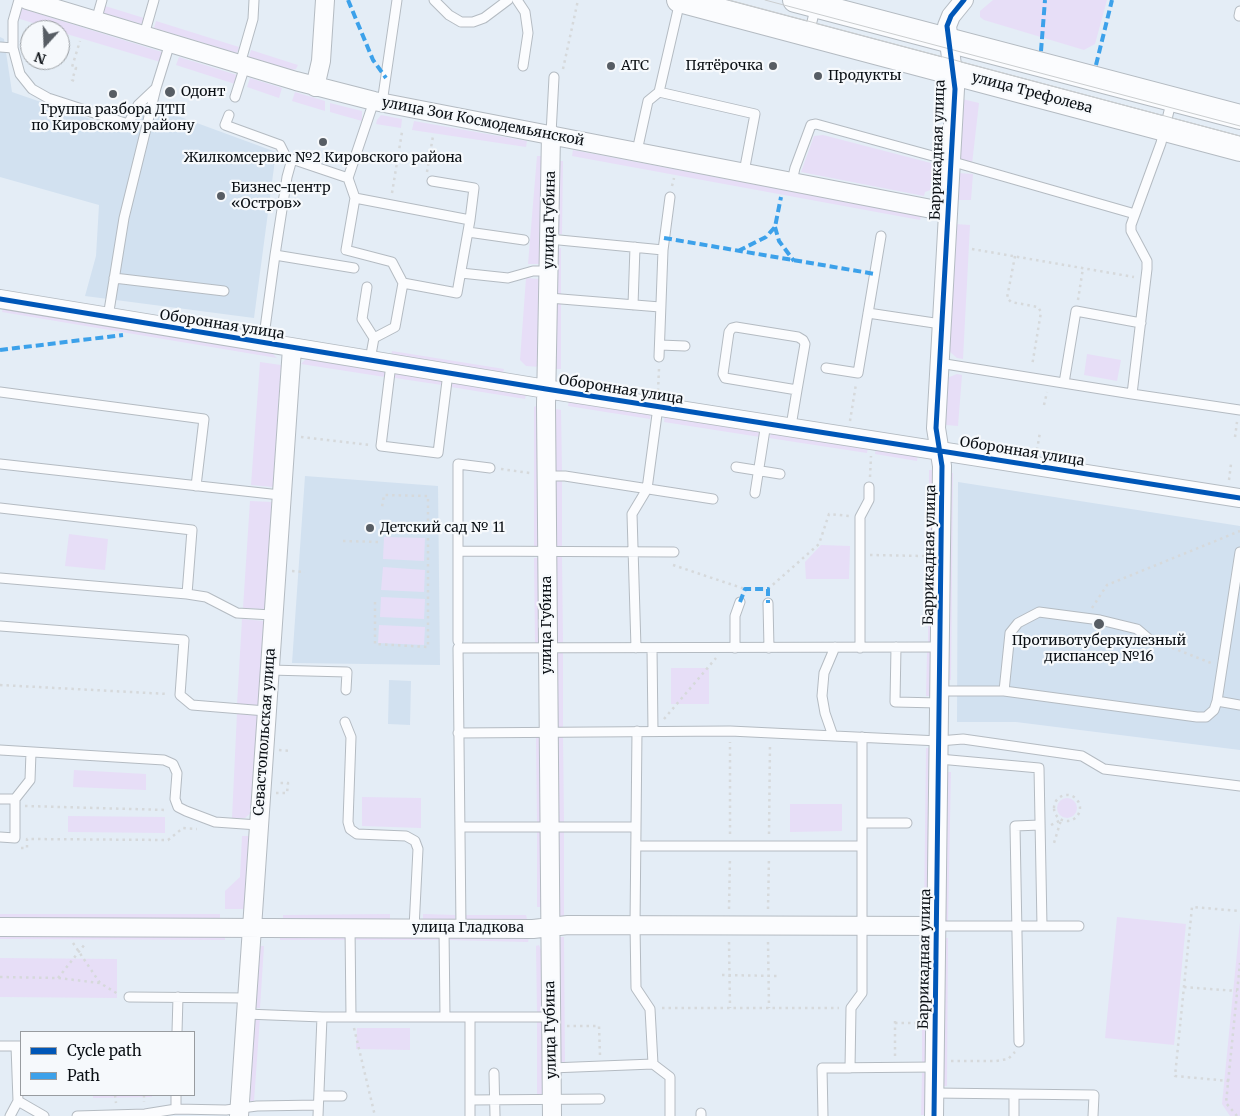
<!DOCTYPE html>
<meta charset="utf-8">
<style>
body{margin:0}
#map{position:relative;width:1240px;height:1116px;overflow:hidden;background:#e4edf6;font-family:Merriweather,serif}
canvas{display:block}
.legend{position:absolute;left:20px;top:1031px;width:175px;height:65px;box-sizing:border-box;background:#f6f9fc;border:1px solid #989ca0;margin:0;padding:6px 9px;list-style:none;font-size:15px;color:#0b1015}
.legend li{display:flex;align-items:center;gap:10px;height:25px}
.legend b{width:25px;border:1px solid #989ca0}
.north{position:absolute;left:20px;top:20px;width:50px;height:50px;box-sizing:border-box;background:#f6f9fc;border:1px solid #989ca0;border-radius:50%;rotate:200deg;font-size:14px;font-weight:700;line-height:20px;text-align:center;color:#0b1015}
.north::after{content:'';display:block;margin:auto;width:18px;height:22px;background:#575d64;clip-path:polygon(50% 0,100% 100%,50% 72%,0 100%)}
</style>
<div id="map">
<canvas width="1240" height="1116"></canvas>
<ul class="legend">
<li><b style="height:6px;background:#0057b8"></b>Cycle path</li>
<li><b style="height:6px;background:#3ca1ea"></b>Path</li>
</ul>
<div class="north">N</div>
</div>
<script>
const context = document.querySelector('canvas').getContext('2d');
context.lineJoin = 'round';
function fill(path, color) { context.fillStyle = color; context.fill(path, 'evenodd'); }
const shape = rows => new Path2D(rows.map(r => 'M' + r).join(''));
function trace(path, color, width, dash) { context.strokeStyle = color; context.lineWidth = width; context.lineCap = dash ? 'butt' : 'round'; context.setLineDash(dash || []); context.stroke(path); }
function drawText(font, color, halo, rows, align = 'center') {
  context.font = font + ' Merriweather,serif'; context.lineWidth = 4.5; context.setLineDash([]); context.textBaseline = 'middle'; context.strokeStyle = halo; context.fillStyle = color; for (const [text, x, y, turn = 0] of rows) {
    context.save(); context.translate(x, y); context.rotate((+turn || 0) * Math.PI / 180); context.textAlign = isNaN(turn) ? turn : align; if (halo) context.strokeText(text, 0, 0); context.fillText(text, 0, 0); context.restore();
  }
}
fill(shape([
 [0,37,4,39,12,92,131,133,145,104,276,152,254,318,85,296,96,256,99,205,0,177],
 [305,476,438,486,440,665,292,663],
 [958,482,1240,526,1240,750,1016,722,957,722],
 [389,680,411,681,410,725,388,724]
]), '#d2e1f0');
fill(shape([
 [993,0,1107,0,1095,44,1084,50,984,20,980,17,980,11],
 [105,6,144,18,142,24,103,13],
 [20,8,162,52,160,62,60,32,60,30,55,30,17,18],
 [156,21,239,47,237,53,154,28],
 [251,50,298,65,296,69,292,70,249,57],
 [179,57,237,75,235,84,176,65],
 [250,78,282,88,279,98,247,87],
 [295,92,325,101,325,111,292,101],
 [962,99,979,103,972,164,958,159],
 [330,103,362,111,362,121,330,112],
 [381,115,402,119,401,128,376,124,377,120],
 [414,121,527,141,526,147,412,130],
 [823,135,931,163,937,170,936,184,933,189,925,192,924,196,801,172,814,136],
 [573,150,921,216,920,220,572,156],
 [537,156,542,156,540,264,528,264],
 [559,161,563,161,562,234,558,234],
 [958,173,973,174,971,200,956,200],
 [955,224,970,225,963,359,957,358,949,351],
 [557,248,561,248,561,295,557,295],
 [526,278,540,279,540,367,526,366,520,360],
 [557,304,561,304,561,369,556,369],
 [3,307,271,352,277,358,2,312],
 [392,351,504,369,503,374,391,356],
 [1087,354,1121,360,1117,381,1084,375],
 [311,358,386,370,385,377,301,364,305,360],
 [260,362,281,365,273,487,251,485],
 [395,372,443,380,442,385,395,378],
 [957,374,962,375,958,426,946,425,944,420,947,378],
 [451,381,526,394,525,399,451,387],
 [569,400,651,413,650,419,568,406],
 [536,406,538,413,539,546,534,546,534,407],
 [556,409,561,410,562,472,556,472],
 [665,415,758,429,760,437,664,422],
 [772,432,868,446,867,453,769,438],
 [876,447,918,453,917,461,875,454],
 [929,470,934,470,932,642,928,642],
 [949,473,953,473,951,680,947,680],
 [556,481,562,481,562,547,556,547],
 [250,501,272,502,265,609,243,608],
 [69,534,108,539,105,570,65,566],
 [384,537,425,538,424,561,383,559],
 [821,545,850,546,849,579,806,579,805,562],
 [556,556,562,556,563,644,557,644],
 [534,558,539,558,540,645,535,645],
 [383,567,425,570,424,592,381,590],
 [381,597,425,599,424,619,380,617],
 [242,619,264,621,259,707,237,705],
 [379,625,425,627,424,645,378,643],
 [927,652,932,652,931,696,926,696],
 [558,653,563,653,563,728,557,728],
 [671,668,709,668,709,704,671,704],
 [237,713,258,715,253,811,245,818,232,818],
 [536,737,540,737,541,823,537,823],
 [558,737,563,737,564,822,559,822],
 [926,748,931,748,928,912,924,915],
 [74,770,146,774,146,790,73,787],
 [947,772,951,772,948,921,944,921],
 [362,797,421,798,421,828,362,826],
 '1057 808a10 10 0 1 1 20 0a10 10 0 1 1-20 0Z',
 [790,804,842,804,842,831,790,832],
 [68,816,165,817,165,833,68,832],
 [564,830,564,919,559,919,559,831],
 [537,831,541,831,541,907,537,907],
 [242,836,251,836,245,909,225,909,225,891,240,877],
 [0,914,220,914,220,919,0,918],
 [390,914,390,920,283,920,283,915],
 [423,914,455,915,455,920,423,920],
 [466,915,526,915,527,919,517,920,466,920],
 [1117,917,1186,924,1174,1045,1105,1038],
 [1240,922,1240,1116,1230,1116,1222,1104],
 [0,934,225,935,225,940,0,939],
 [280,935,346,935,346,940,280,940],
 [356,935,439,935,439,940,356,940],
 [449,935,529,937,528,942,448,940],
 [559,937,564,937,565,1062,560,1062],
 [922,938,926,940,927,1062,922,1062],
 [944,938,948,938,947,1086,942,1086],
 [539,945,542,952,543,1012,537,1012,536,946],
 [259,946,264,946,260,1008,255,1008],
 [0,958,117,959,117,998,0,997],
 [255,1017,260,1017,254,1101,250,1101],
 [537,1022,542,1022,543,1095,537,1095],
 [357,1028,410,1028,410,1050,356,1049],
 [922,1073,927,1073,926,1115,921,1115],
 [93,1095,152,1095,152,1097,93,1098]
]), '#e7def7');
const lane = shape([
 [19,0,13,21,13,48,20,74,32,89,48,98,128,124,138,105,156,88,170,43],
 [434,0,449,15,461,22,473,22,484,18,508,0],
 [517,0,525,12,528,33,523,66],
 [1239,16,1240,11],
 [96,21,102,0],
 [809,34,816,5],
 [144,35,154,0],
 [0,47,13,48],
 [240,64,253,19,254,0],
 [659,92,755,114,744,172],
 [235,97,245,66],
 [1172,99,1161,143,1131,225,1131,231,1147,261,1147,269,1132,394,1240,410],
 [382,103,397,0],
 [229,115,225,125,280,145,286,157,348,178],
 [551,134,554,77],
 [637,151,648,101,659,92,680,1],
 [950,161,1135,214],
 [432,181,474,188,470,220],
 [792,181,795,168,811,125,816,124,940,158],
 [355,198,470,220,457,293,403,283],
 [468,232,524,240],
 [549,239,663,250],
 [275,255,354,268],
 [461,273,508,278,533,271,549,271],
 [114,278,224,291],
 [367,287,362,319,374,338],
 [549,298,660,307],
 [633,305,635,247],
 [868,313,941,324],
 [108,317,124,218,156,88],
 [263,343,275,255,287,177,292,159],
 [660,345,685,346],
 [659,357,663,250,670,197],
 [370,360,374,338,395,327,403,283,392,262,346,250,355,198,348,178,374,101],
 [939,363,1132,394],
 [391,364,381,446,438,453,448,373],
 [826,368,858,373,881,236],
 [1064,383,1076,311,1141,323],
 [0,392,204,419,196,486],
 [791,426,797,390,805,344,803,340,798,337,736,327,732,328,729,332,723,374,725,378,797,390],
 [0,464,280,495],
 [736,467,780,474],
 [546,476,565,476,713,499],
 [755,493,766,423],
 [0,508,192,530,187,594],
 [458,551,674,552],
 [0,578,187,594,206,597,237,613,272,615],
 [768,603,769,648],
 [0,626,184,640,180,695,192,705,266,711],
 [458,641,458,464,490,468],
 [896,647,895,702,939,703],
 [636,648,632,514,647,489,658,407],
 [652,648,653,731],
 [735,648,735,616,740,602],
 [860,648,860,517,869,500,869,487],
 [269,670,347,672,346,690],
 [939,691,1004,691,1197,717,1206,717,1214,710,1217,701,1240,705],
 [1004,691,1010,633,1018,623,1039,612,1100,620,1137,629,1150,640],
 [1217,701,1240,552],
 [345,722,351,737,348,822,350,829,357,834,406,836,415,841,418,849,414,928],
 [637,731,635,925,636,988,650,1009,653,1064,670,1077,670,1116],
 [458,733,730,731,939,741,963,739,1082,756,1104,769,1240,786],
 [833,736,825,713,822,696,824,673,835,647],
 [0,750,164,760,173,764,177,773,175,799,178,807,186,811,215,822,258,825],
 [939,759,1039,768,1042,926],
 [0,799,15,799,15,838,0,837],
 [15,799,30,780,31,752],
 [862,823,907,823],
 [460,827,636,827],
 [636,846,862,846],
 [936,926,1079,926],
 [350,928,351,1017],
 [461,928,458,648,940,647],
 [444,929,445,1017],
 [129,997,247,998],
 [246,1014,322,1017,551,1017],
 [470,1017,470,1116],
 [177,1032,178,997],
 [1019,1042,1015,826,1040,825],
 [0,1046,21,1046],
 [16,1046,18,1101,44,1116],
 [551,1068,653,1064],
 [850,1068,851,1008,862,993,862,737],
 [494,1073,495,1116],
 [935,1093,1094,1095,1093,1116],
 [319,1096,342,1096],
 [470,1100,600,1099],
 [176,1109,176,1095],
 [701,1113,701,1116],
 [10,1116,18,1101],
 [77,1116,145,1114,176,1109,226,1110,257,1106,318,1105],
 [318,1116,322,1017],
 [823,1116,822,1068,935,1067],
 [1014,1116,1014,1094]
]);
const street = shape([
 [27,0,296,81,374,101,947,212],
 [315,87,321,61,325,0],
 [551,134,546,405,552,1116],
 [0,299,546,389,1240,498],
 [0,927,533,929,568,925,936,926],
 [239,1116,292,348],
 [934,1116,942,466,936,428,955,89,947,26,951,16,964,0]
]);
const secondary = shape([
 [679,0,1240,149],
 [795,0,1240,117]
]);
trace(lane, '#b4bbc2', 11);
trace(street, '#b4bbc2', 20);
trace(secondary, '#b4bbc2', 26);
trace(shape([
 [563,69,578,0],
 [74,81,72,80,76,68,72,67,80,41],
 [427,172,433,136],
 [672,186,674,178],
 [392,193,402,132],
 [972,249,1134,277],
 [1015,256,1007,298,1011,302,1038,307,1041,312,1032,366],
 [1078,300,1083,268],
 [658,391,659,369],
 [1044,405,1047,392],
 [850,421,856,384],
 [301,437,370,445],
 [1235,437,1237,422],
 [1037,450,1040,432],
 [501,469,530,473],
 [870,477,871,456],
 [1229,480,1231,464],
 [343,541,379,542],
 [870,555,924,556],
 [673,565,745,589],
 [292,571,305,572],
 [768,589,819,544,829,514,849,516],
 [375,602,375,644,428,647,428,496,384,495,382,507],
 [1092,608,1107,585,1240,531],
 [1160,643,1211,663],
 [0,685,168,694],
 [664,719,716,658],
 [279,750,291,751],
 [276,793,287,793,288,783,279,783],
 '1054 808a13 13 0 1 1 26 0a13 13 0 1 1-26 0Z',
 [25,806,167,810],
 [1051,825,1061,820,1054,843],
 [730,834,730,742],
 [769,834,770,744],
 [21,848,27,848,27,839,168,840,183,828,197,829],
 [729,909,730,857],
 [768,909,769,857],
 [729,942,730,1008],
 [768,942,769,1008],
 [73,943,100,983,118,994],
 [722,975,778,976],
 [0,977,58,978,100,983],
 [58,978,85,944],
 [1184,987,1237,991],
 [662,1008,839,1008],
 [895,1023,918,1023],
 [567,1026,599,1026,600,1055],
 [354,1028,375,1116],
 [895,1056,895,1020],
 [951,1061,996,1061,1008,1059,1015,1052],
 [1229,1081,1175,1076,1192,907,1240,911],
 [115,1095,116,1103],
 [144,1095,144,1102],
 [1237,1116,1226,1103,1240,963]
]), '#d6d9db', 2.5, [2.5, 4]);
trace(lane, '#fbfcfe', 9);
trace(street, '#fbfcfe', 18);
trace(secondary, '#fbfcfe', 24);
trace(shape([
 [729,0,1240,136],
 [765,0,1240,126]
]), '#cacdcf', 1);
trace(shape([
 [348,0,373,60,386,78],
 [1041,51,1045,0],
 [1096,65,1112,0],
 [775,227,779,241,794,261],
 [664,238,875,274],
 [738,251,766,237,775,227,781,197],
 [0,350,123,335],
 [740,602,745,589,768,589,768,603]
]), '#3ca1ea', 4, [8, 4]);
trace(shape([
 [0,299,546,389,1240,498],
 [934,1116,942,466,936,428,955,89,947,26,951,16,964,0]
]), '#0057b8', 5);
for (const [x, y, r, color] of [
 [611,66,5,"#575d64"],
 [773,66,5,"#575d64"],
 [818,76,5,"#575d64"],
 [170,92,6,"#575d64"],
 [113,94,5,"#575d64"],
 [323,142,5,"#575d64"],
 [221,196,5,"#575d64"],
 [370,528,5,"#575d64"],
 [1099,624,6,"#575d64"]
]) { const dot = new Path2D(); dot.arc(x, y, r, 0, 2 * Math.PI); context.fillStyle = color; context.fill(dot); trace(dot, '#f6f9fc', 2); }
drawText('14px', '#0b1015', '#f6f9fc', [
 ["АТС",621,66],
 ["Пятёрочка",763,66,"right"],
 ["Продукты",828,76],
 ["Одонт",181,92],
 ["Группа разбора ДТП",113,110,"center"],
 ["по Кировскому району",113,126,"center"],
 ["Жилкомсервис №2 Кировского района",323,158,"center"],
 ["Бизнес-центр",231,188],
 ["«Остров»",231,204],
 ["Детский сад № 11",380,528],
 ["Противотуберкулезный",1099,641,"center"],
 ["диспансер №16",1099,657,"center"]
], 'left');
drawText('14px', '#0b1015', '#f6f9fc', [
 ["улица Трефолева",1032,93,15],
 ["улица Зои Космодемьянской",483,122,11],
 ["Баррикадная улица",938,150,-88],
 ["улица Губина",550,220,-89],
 ["Оборонная улица",222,325,9],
 ["Оборонная улица",621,390,9],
 ["Оборонная улица",1022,452,9],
 ["Баррикадная улица",930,555,-89],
 ["улица Губина",547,625,-90],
 ["Севастопольская улица",265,732,-86],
 ["улица Гладкова",468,928],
 ["Баррикадная улица",925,959,-89],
 ["улица Губина",551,1030,-91]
]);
</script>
